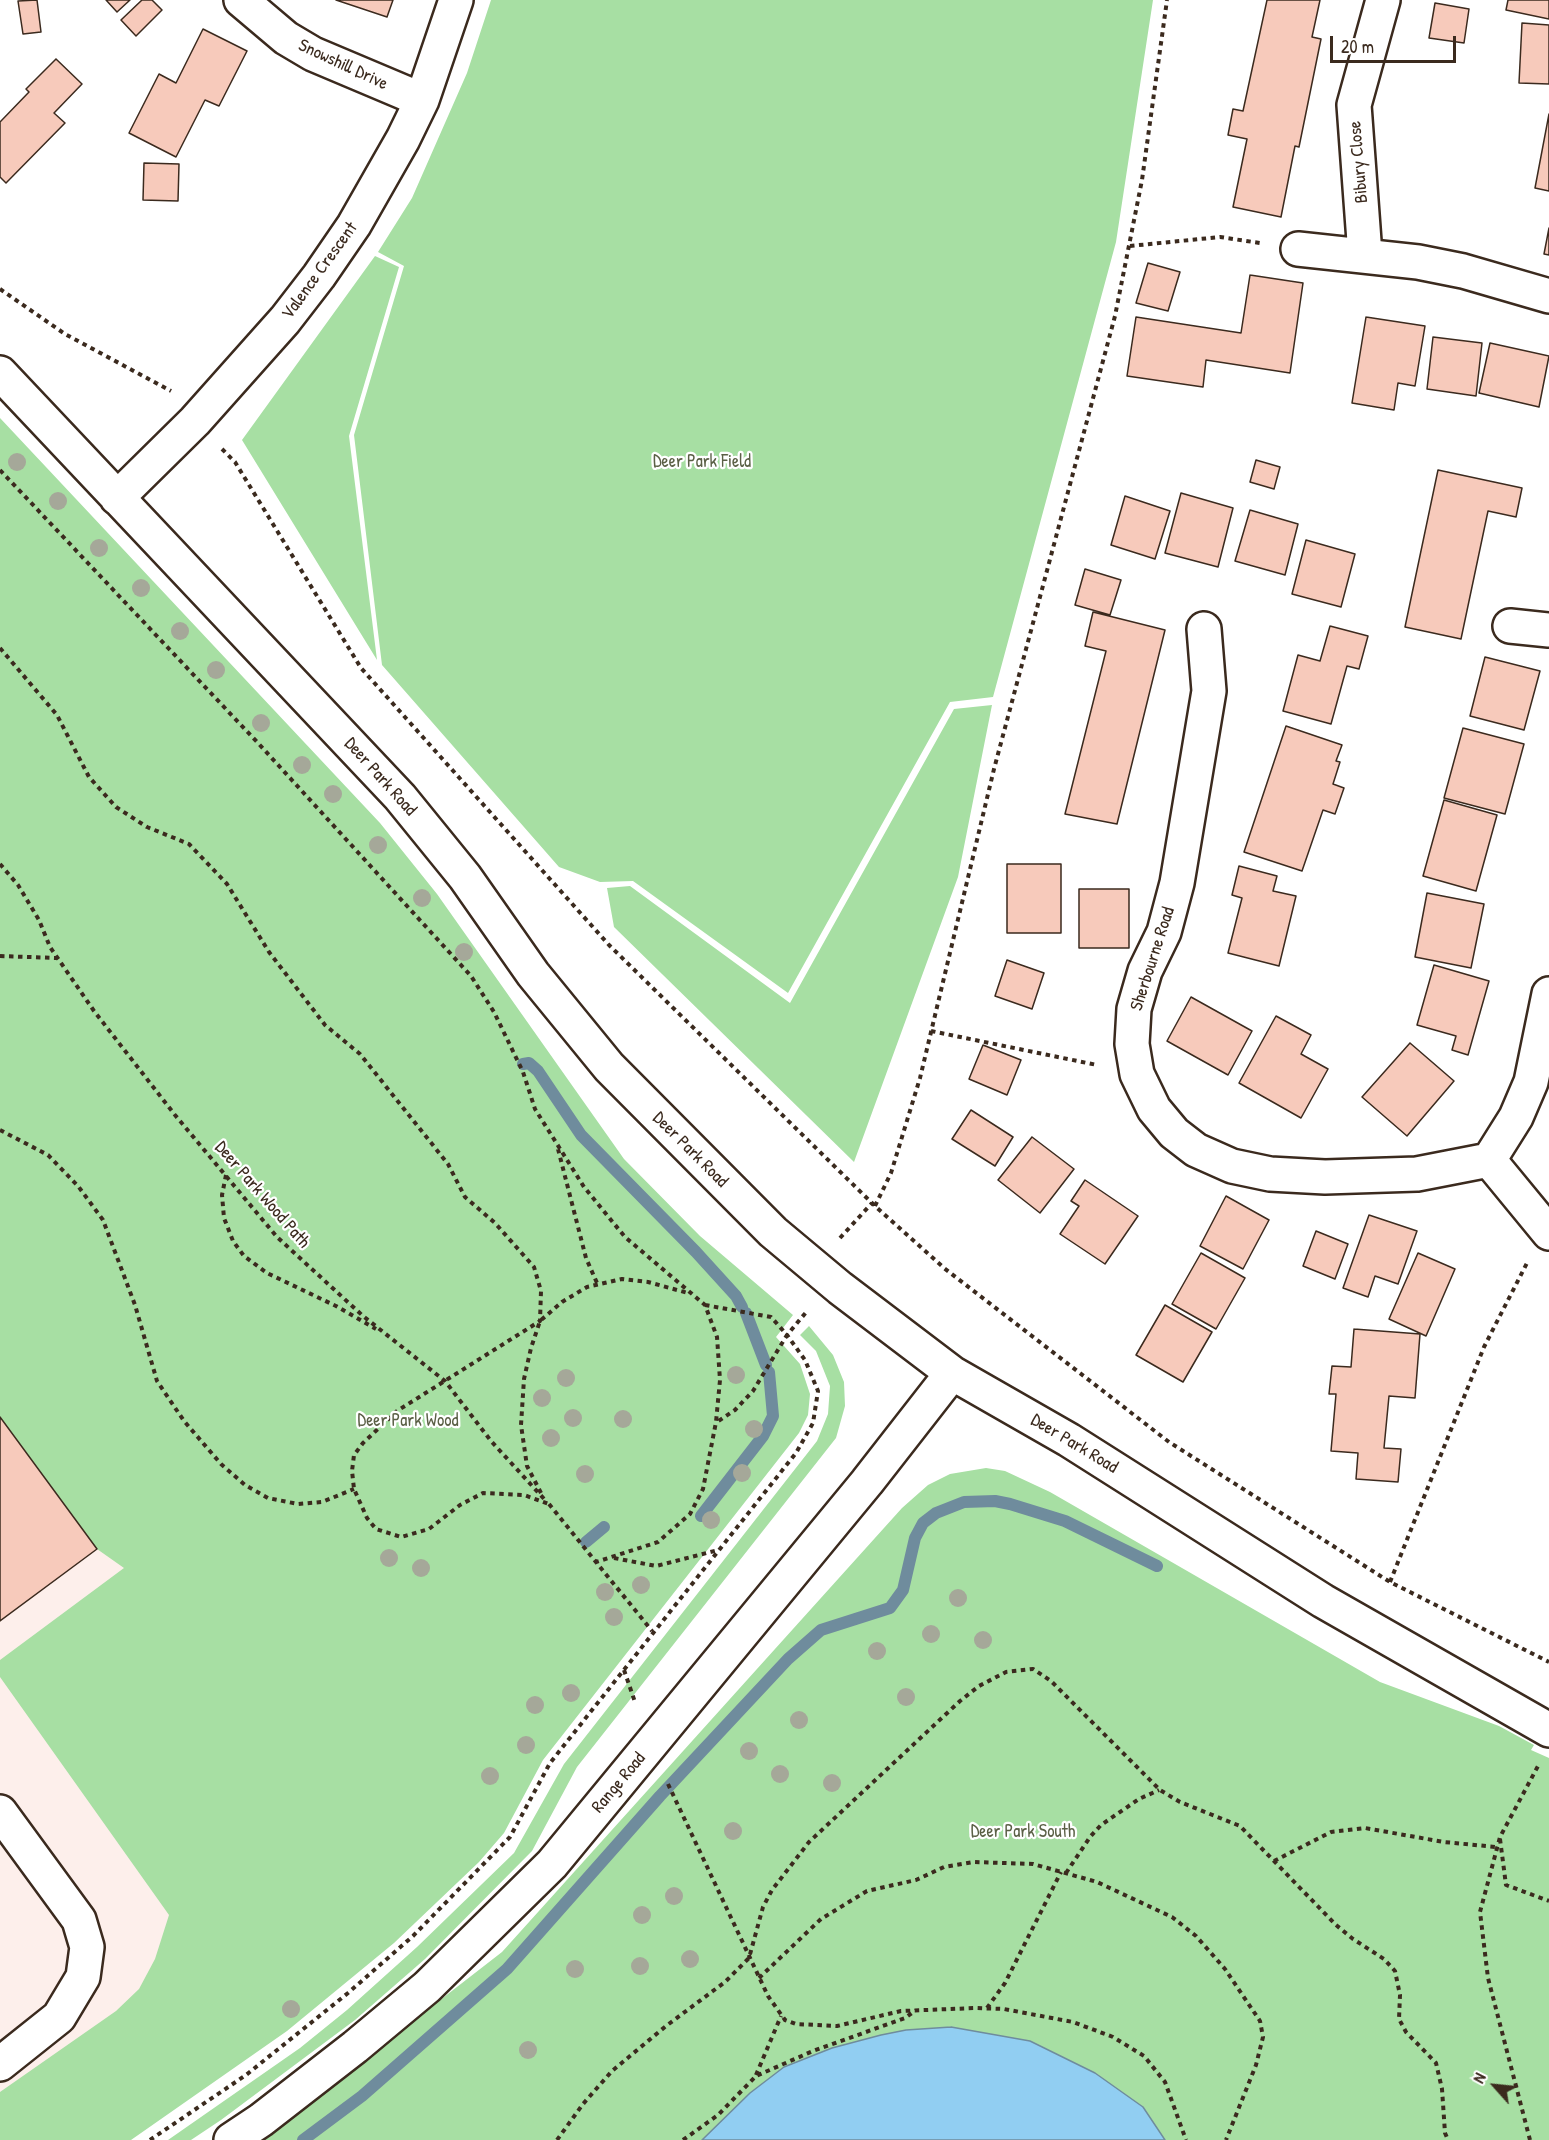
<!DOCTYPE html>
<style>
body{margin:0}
#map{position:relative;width:1549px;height:2140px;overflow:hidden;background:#fff;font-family:"Patrick Hand",sans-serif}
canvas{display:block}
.north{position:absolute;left:1465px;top:2056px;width:60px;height:60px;-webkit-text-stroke:4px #fff;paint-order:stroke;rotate:297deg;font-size:16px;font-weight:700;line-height:24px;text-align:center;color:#3b2a1e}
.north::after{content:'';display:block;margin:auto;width:21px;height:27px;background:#3b2a1e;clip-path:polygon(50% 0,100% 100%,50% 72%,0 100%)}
.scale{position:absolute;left:1330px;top:36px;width:126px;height:27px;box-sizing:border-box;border:3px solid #3b2a1e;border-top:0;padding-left:8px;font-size:18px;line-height:21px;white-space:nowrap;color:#3b2a1e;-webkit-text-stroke:4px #fff;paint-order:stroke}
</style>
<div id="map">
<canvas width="1549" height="2140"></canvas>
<div class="north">N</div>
<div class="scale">20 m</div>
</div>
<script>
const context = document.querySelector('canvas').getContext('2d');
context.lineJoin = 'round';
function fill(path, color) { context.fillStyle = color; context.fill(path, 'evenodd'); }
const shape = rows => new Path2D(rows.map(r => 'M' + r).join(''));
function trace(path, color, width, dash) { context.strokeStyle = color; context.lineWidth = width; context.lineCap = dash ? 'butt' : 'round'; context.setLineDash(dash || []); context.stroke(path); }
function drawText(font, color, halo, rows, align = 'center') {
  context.font = font + ' "Patrick Hand",sans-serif'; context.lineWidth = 4.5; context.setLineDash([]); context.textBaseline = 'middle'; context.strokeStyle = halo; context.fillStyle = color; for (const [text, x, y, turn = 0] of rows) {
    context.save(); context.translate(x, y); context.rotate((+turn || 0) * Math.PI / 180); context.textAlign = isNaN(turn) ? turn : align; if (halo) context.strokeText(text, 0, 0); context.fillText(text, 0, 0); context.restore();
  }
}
fill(shape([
 [0,1337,69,1455,160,1639,171,1957,22,2140,0,2140]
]), '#fdefeb');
fill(shape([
 [491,0,1153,0,1116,242,993,697,950,702,788,993,633,881,600,882,559,867,382,665,354,435,404,266,378,252,412,198,467,73],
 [375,256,399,267,349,436,377,660,242,440],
 [0,418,380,823,437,894,624,1159,700,1236,793,1315,776,1337,800,1364,810,1394,808,1415,799,1433,543,1760,504,1833,479,1862,394,1943,287,2031,131,2140,0,2140,0,2092,116,2011,139,1989,155,1959,169,1915,0,1677,0,1660,124,1568,97,1549,0,1417],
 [992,705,958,877,854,1162,614,927,607,888,630,886,790,1003,954,709],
 [809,1326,833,1355,844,1382,845,1406,836,1438,577,1767,532,1851,425,1959,355,2020,221,2120,191,2140,168,2140,300,2048,347,2010,417,1947,514,1853,564,1764,817,1441,828,1414,830,1386,816,1351,800,1335],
 [986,1468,1005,1471,1050,1492,1380,1682,1499,1726,1534,1745,1531,1750,1549,1758,1549,2140,260,2140,502,1952,902,1508,928,1485,950,1474]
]), '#a7dfa3');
const water = shape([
 [951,2027,1030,2041,1095,2073,1143,2107,1165,2140,702,2140,750,2093,784,2067,832,2048,881,2035,906,2030,951,2027]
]);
fill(water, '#91cef2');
trace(water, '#6f8c9d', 1.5);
trace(shape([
 [523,1064,529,1063,538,1071,581,1135,696,1252,736,1296,742,1307],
 [746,1313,766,1365],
 [701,1516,763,1436,773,1416,769,1372],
 [586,1542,604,1527],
 [303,2140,362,2096,507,1969,660,1796,788,1659,821,1630,890,1608,903,1590,915,1538,923,1523,936,1513,964,1502,995,1501,1010,1504,1065,1521,1157,1566]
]), '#6f8c9d', 12);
const building = shape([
 [37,0,41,32,23,34,18,1,37,0],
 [106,0,130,0,117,12,106,0],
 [142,0,152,0,162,10,136,36,121,20,142,0],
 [336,0,393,0,387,17,336,0],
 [1267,0,1320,0,1312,37,1321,39,1299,147,1295,146,1281,217,1233,207,1247,139,1228,135,1233,109,1243,111,1267,0],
 [1508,0,1549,0,1549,19,1506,10,1508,0],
 [1435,3,1469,9,1464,43,1429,38,1435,3],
 [1522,23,1549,25,1549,84,1519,83,1522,23],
 [203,29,247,51,219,106,205,100,176,157,129,133,159,74,176,83,203,29],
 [56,59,82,84,54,113,65,123,6,183,0,177,0,122,29,92,26,89,56,59],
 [1549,114,1549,191,1535,188,1549,114],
 [144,163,179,164,178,201,143,200,144,163],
 [1549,228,1549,255,1544,254,1549,228],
 [1148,263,1180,272,1168,311,1136,303,1148,263],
 [1250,275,1303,283,1290,373,1206,360,1203,387,1127,376,1136,317,1241,333,1250,275],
 [1366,317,1425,326,1415,386,1398,383,1394,410,1352,403,1366,317],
 [1433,337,1482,343,1476,396,1427,389,1433,337],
 [1490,343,1549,356,1539,407,1479,393,1490,343],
 [1256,460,1280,467,1274,489,1250,482,1256,460],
 [1438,470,1522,488,1516,517,1488,511,1461,639,1405,627,1438,470],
 [1181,493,1233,508,1218,567,1165,553,1181,493],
 [1125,496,1170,511,1155,559,1111,545,1125,496],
 [1250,510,1298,524,1285,575,1235,561,1250,510],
 [1306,540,1355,554,1341,607,1292,594,1306,540],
 [1085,569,1121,580,1110,615,1075,605,1085,569],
 [1093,612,1165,630,1117,824,1065,814,1106,651,1085,646,1093,612],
 [1330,626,1368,636,1359,669,1347,666,1331,724,1283,711,1298,655,1320,661,1330,626],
 [1485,657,1540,671,1524,730,1470,716,1485,657],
 [1286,726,1342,745,1336,761,1340,762,1333,784,1344,788,1335,814,1323,810,1302,871,1244,852,1286,726],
 [1463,728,1524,744,1505,814,1444,798,1463,728],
 [1444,800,1497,815,1476,891,1423,876,1444,800],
 [1007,864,1061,864,1061,933,1007,933,1007,864],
 [1239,866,1277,876,1273,891,1296,896,1279,966,1228,953,1242,898,1232,895,1239,866],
 [1079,889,1129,889,1129,948,1079,948,1079,889],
 [1427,893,1484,904,1471,968,1415,957,1427,893],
 [1007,960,1044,973,1032,1009,995,996,1007,960],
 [1434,965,1489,981,1468,1055,1452,1050,1456,1036,1417,1025,1434,965],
 [1191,997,1252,1031,1228,1075,1167,1041,1191,997],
 [1276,1016,1311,1035,1301,1054,1328,1069,1301,1118,1239,1083,1276,1016],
 [1410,1043,1454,1081,1407,1136,1362,1097,1410,1043],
 [983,1045,1021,1060,1007,1095,969,1079,983,1045],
 [971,1110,1013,1137,995,1166,952,1139,971,1110],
 [1032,1137,1074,1169,1040,1213,998,1180,1032,1137],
 [1085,1180,1138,1216,1105,1264,1060,1234,1079,1206,1071,1201,1085,1180],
 [1226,1196,1269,1220,1243,1269,1200,1246,1226,1196],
 [1369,1215,1417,1231,1398,1284,1375,1276,1368,1297,1343,1288,1369,1215],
 [1316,1231,1348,1244,1335,1279,1303,1266,1316,1231],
 [1201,1253,1245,1278,1216,1329,1172,1304,1201,1253],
 [1418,1253,1455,1269,1426,1336,1389,1319,1418,1253],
 [1165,1305,1212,1332,1183,1382,1136,1355,1165,1305],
 [1354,1329,1420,1334,1415,1398,1389,1396,1384,1448,1401,1449,1398,1482,1356,1479,1358,1453,1331,1451,1336,1394,1329,1394,1332,1366,1351,1367,1354,1329],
 [0,1417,97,1549,0,1621,0,1417]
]);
fill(building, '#f7cabb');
trace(building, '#3b2a1e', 1.5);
const minor = shape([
 [241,0,286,38,313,54,422,100],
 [1298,249,1418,262,1463,271,1549,296],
 [1365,255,1354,105,1383,0],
 [0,373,400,797,465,877,533,974,609,1067,773,1232,840,1288,952,1373,1069,1440,1323,1601,1549,1730],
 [117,498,195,421,285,320,319,276,354,225,403,139,422,100,456,0],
 [1510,626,1549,630],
 [1204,629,1209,691,1177,883,1164,932,1145,971,1134,1009,1132,1044,1137,1074,1154,1109,1174,1133,1196,1150,1232,1166,1270,1174,1325,1177,1417,1174,1489,1160],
 [1549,994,1531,1082,1516,1117,1489,1160,1549,1233],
 [0,1812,79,1920,87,1947,83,1977,59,2017,0,2064],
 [231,2140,261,2120,355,2047,427,1987,552,1864,867,1482,952,1373]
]);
trace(minor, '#3b2a1e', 38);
trace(shape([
 [1130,246,1220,237,1260,243],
 [0,289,65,334,171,391],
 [222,449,235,462,361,668,609,945,875,1206,944,1268,1169,1442,1390,1582,1549,1662],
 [0,470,258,743,471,976,494,1012,523,1072,535,1109,584,1187,625,1237,705,1305,717,1337,720,1380,716,1422,703,1489,690,1514,658,1542,596,1562],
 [0,648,57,715,89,777,116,807,147,827,189,844,227,884,269,952,325,1025,360,1054,448,1164,465,1197,495,1223,534,1267,541,1291,540,1321,397,1411,363,1443,354,1455,352,1471,354,1489,367,1518,376,1529,401,1537,429,1529,460,1505,483,1493,524,1495,549,1504],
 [0,864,18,885,39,920,50,947,94,1011,175,1115,277,1237,363,1316,445,1381,491,1441,546,1501],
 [0,956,57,958],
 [931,1031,1097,1065],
 [0,1130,48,1155,78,1186,103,1220,135,1305,157,1381,184,1421,221,1464,245,1485,268,1498,298,1504,322,1502,354,1489],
 [558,1149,586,1258,597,1283],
 [226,1175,222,1195,224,1218,233,1241,244,1256,267,1273,336,1306,376,1329],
 [875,1206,891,1173,920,1078,994,769,1115,316,1142,180,1167,0],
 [840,1238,872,1203],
 [705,1305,771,1317,787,1335,753,1391,735,1410,717,1422],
 [541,1493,527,1466,521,1425,524,1379,531,1348,540,1321,562,1302,587,1287,622,1279,648,1282,688,1293],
 [549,1504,652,1631],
 [614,1558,656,1566,718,1550],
 [1390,1582,1484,1347,1527,1263],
 [624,1670,635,1702],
 [668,1784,768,1996,785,2020,796,2024,837,2026,901,2011,976,2008,1004,2009,1073,2022,1113,2037,1144,2056,1165,2082,1186,2140],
 [1500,1839,1506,1885,1549,1901],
 [1274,1861,1331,1832,1365,1828,1444,1842,1496,1847],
 [1066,1873,1090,1837,1101,1825,1139,1799,1159,1790],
 [759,1978,821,1919,867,1891,916,1880,944,1867,973,1862,1033,1864,1097,1882,1172,1917,1196,1936,1225,1969,1260,2021,1263,2037,1256,2065,1226,2140],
 [987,2008,1005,1983,1061,1872],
 [756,2075,781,2016],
 [150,2140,246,2075,348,1993,413,1936,510,1837,550,1763,796,1453,813,1423,818,1391,805,1360,787,1335,808,1310],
 [557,2140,583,2104,612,2071,666,2026,725,1982,749,1958,763,1907,772,1890,809,1842,960,1701,979,1686,1006,1672,1033,1669,1051,1681,1160,1790,1180,1802,1240,1826,1336,1925,1353,1939,1384,1959,1395,1971,1400,1995,1399,2019,1406,2032,1436,2063,1442,2089,1445,2133,1448,2140],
 [683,2140,718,2115,756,2076,813,2051,905,2018,916,2010],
 [1530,2140,1488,1978,1480,1912,1500,1837,1538,1766]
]), '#3b2a1e', 4, [4.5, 4.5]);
trace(minor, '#fff', 33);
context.fillStyle = '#a5a899';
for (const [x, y] of [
 [17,462],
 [58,501],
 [99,548],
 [141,588],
 [180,631],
 [216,670],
 [261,723],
 [302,765],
 [333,794],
 [378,845],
 [422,898],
 [464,952],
 [736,1375],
 [566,1378],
 [542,1398],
 [573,1418],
 [623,1419],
 [754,1429],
 [551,1438],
 [742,1473],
 [585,1474],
 [711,1520],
 [389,1558],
 [421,1568],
 [641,1585],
 [605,1592],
 [958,1598],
 [614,1617],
 [931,1634],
 [983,1640],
 [877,1651],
 [571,1693],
 [906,1697],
 [535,1705],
 [799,1720],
 [526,1745],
 [749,1751],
 [780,1774],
 [490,1776],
 [832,1783],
 [733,1831],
 [674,1896],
 [642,1915],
 [690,1959],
 [640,1966],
 [575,1969],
 [291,2009],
 [528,2050]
]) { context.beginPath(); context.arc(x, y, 9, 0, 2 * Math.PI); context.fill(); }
drawText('18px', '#3b2a1e', '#fff', [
 ["Snowshill Drive",343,65,25],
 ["Bibury Close",1359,162,-95],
 ["Valence Crescent",320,271,-54],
 ["Deer Park Road",380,777,48],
 ["Sherbourne Road",1153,959,-72],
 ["Deer Park Road",690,1150,45],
 ["Deer Park Wood Path",262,1195,49],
 ["Deer Park Road",1074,1444,31],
 ["Range Road",619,1783,-50]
]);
drawText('18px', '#5b6046', '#fff', [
 ["Deer Park Field",702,462],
 ["Deer Park Wood",408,1421],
 ["Deer Park South",1023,1832]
]);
</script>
